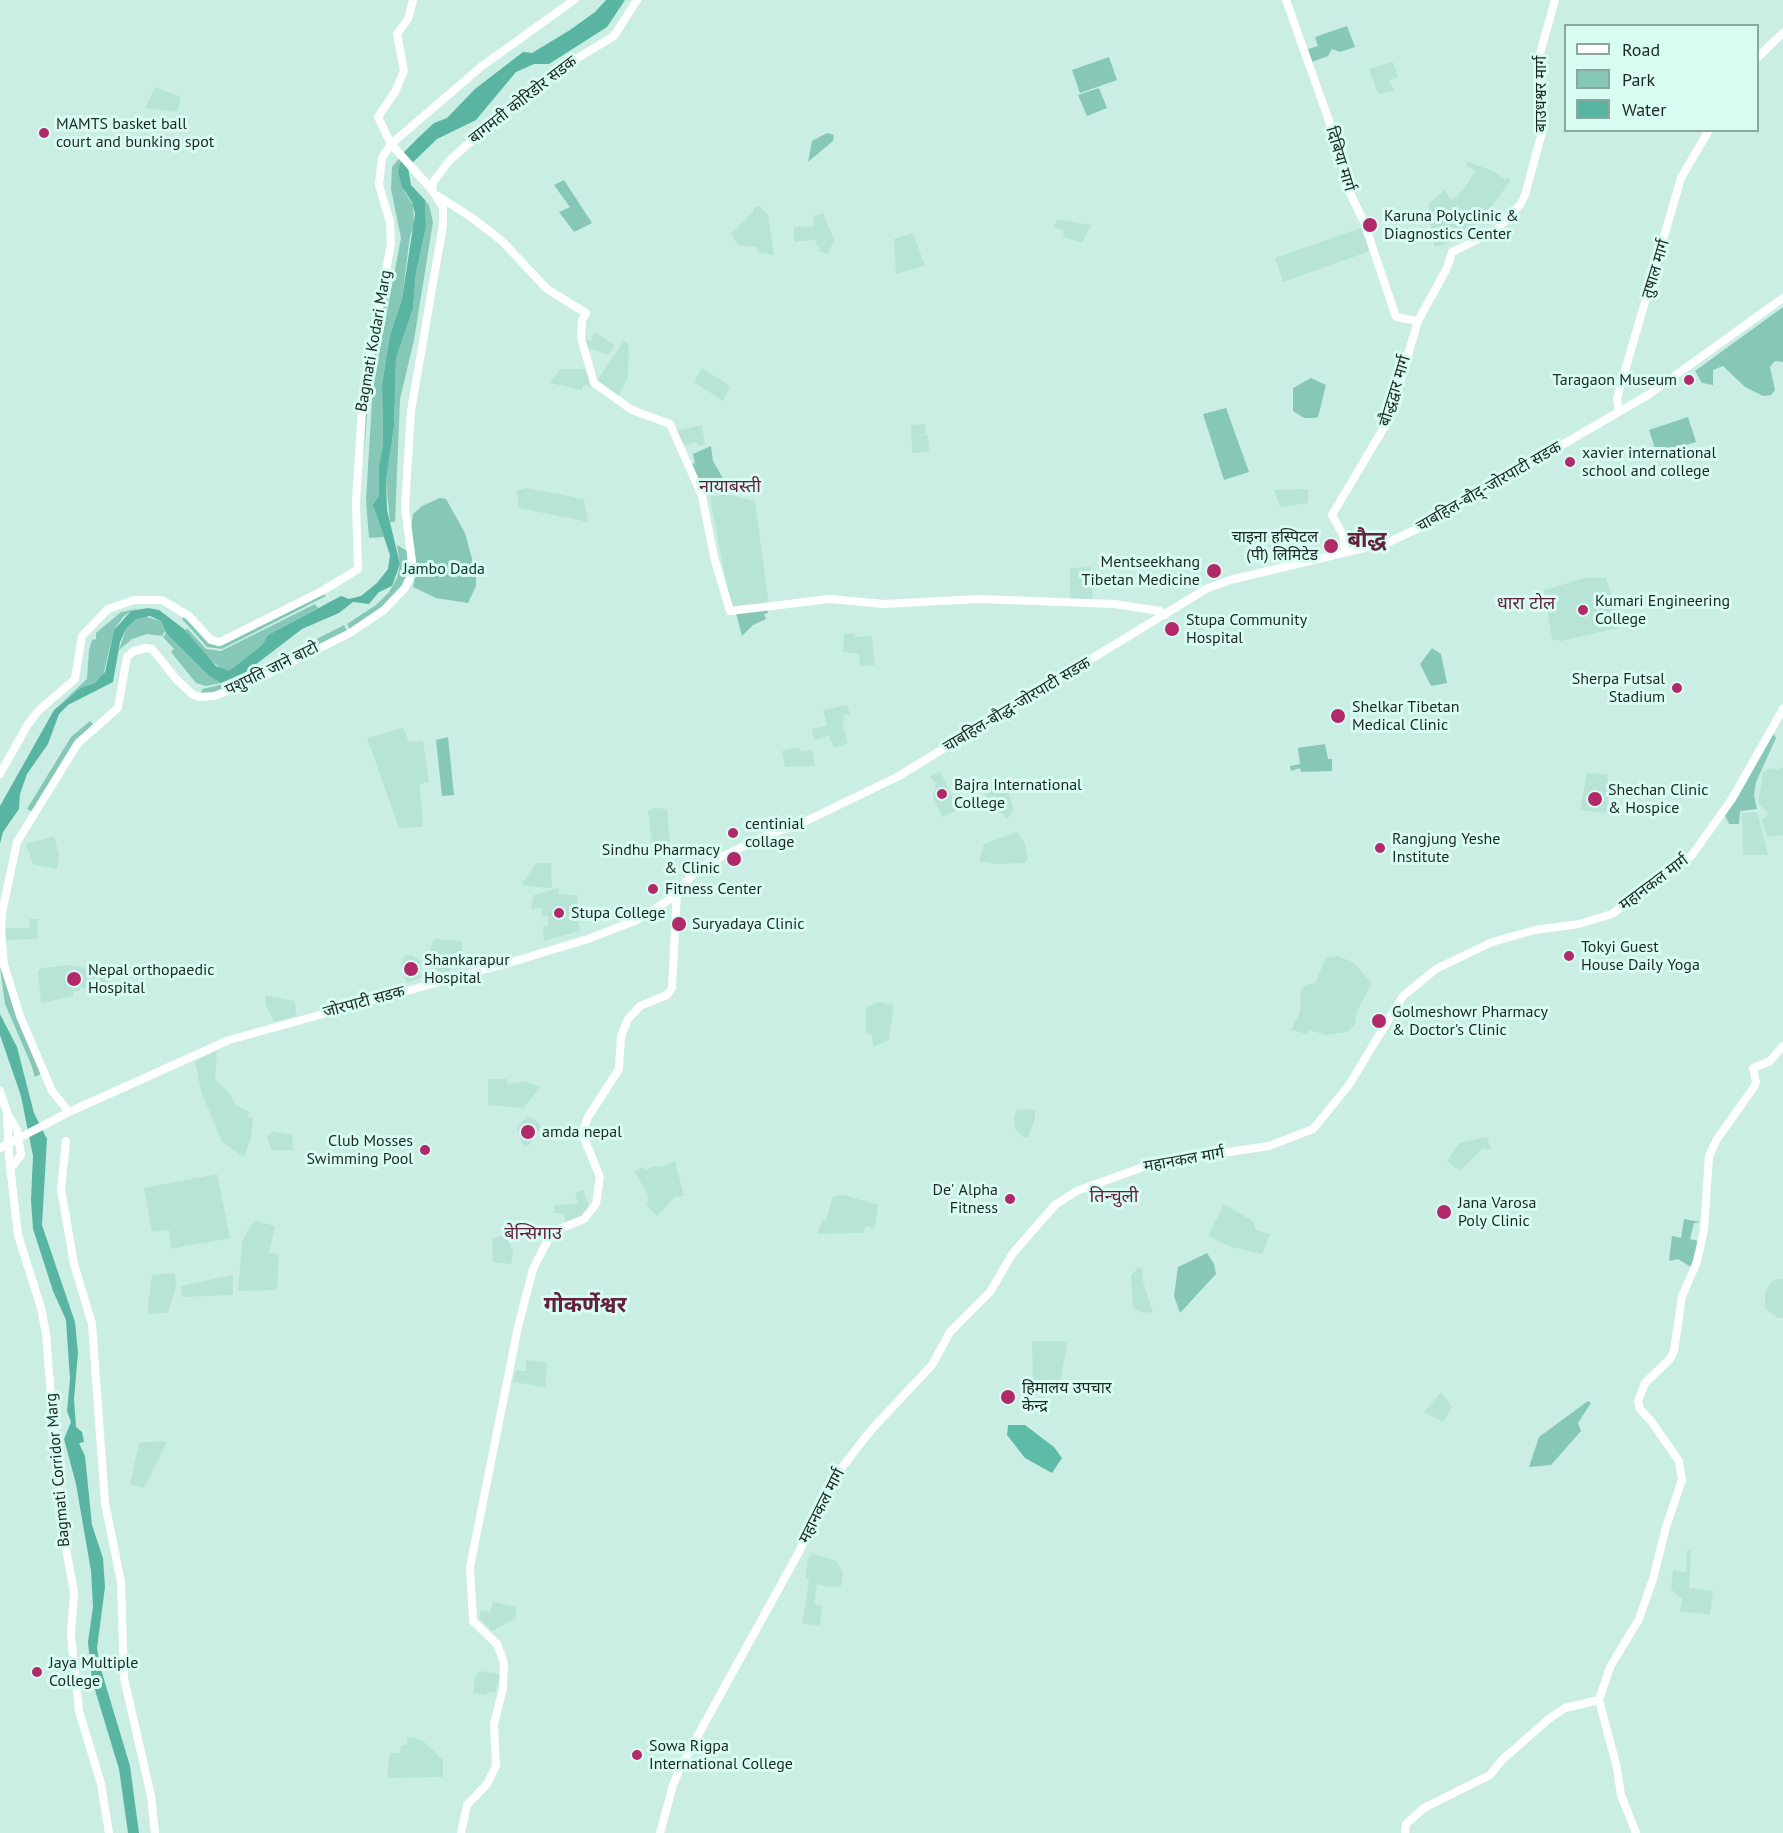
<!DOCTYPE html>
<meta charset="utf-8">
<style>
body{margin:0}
#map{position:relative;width:1783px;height:1833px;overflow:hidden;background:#cbeee4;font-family:"PT Sans",sans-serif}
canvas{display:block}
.legend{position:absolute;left:1564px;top:24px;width:195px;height:108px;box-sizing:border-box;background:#d8fbf2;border:2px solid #8ca7a0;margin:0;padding:8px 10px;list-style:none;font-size:18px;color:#1b2825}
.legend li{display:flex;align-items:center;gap:12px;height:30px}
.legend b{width:30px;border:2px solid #8ca7a0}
</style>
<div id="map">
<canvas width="1783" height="1833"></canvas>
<ul class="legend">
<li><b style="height:8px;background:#fff"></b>Road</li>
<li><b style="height:16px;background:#86c7b8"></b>Park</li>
<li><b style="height:16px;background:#59b5a1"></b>Water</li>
</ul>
</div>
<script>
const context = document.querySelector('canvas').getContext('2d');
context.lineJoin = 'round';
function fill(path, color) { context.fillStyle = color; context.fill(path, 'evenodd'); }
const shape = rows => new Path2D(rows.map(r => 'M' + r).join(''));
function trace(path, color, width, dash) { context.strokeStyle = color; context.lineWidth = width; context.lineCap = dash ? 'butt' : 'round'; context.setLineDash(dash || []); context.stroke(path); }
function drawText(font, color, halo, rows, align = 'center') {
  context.font = font + ' "PT Sans","Noto Sans Devanagari",sans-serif'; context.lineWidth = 6; context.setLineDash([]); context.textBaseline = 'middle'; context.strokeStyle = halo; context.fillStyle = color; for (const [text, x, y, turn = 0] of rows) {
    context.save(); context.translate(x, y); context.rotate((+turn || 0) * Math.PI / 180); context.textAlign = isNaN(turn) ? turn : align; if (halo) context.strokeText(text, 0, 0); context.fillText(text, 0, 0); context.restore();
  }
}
fill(shape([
 [1393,62,1398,77,1389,80,1394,91,1378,94,1369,69],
 [155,87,181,97,177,112,145,108],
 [1468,162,1493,171,1505,180,1508,177,1511,180,1489,210,1491,215,1475,224,1475,230,1440,246,1434,246,1428,205,1444,190,1452,200,1464,189,1475,171,1466,165],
 [760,206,768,215,774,255,759,253,756,247,738,245,731,234,754,211,753,208],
 [823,213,834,240,828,254,819,251,819,245,816,245,816,240,794,242,794,227,815,226,813,216],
 [1057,219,1091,225,1082,243,1063,237,1064,231,1054,228],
 [1361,228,1370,251,1283,282,1275,258],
 [913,233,925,266,896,274,894,239],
 [595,332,615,345,608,355,586,347,584,339,591,341],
 [624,341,629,345,628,377,618,398,596,382],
 [702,368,730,386,723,401,694,382],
 [560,369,587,369,591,387,583,385,582,390,550,383],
 [925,424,926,434,914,436,928,435,929,452,912,453,911,425],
 [698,426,702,426,705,444,698,446,697,442,684,445,676,431],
 [526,488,584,499,588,522,519,508,517,490],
 [1308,489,1308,503,1280,507,1274,490],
 [726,494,755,501,769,605,731,609,710,497],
 [1091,567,1093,603,1070,602,1070,568],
 [1585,578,1606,578,1618,615,1618,628,1561,641,1552,639,1544,590],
 [854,633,855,637,872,636,875,665,860,666,859,654,843,652,844,634],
 [847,705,850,714,843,716,845,720,842,721,848,743,834,748,829,736,814,740,812,729,827,726,823,710],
 [403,728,409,742,423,741,429,782,420,784,423,827,399,828,367,738],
 [799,747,801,752,812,750,815,766,785,767,782,751],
 [1783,767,1783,835,1767,837,1762,820,1769,814,1758,803,1763,773,1770,768,1777,770],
 [940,771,958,810,942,817,933,797,936,783,930,777],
 [1587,773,1607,774,1609,788,1606,813,1580,810],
 [994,783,1007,788,1014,810,1007,819,983,793],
 [655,808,667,809,670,842,652,844,648,811],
 [1757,812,1768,855,1743,855,1742,813],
 [1017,832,1025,844,1028,858,1025,863,996,864,979,861,984,844],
 [54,836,59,855,57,869,33,864,26,844],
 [536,863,551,863,552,888,523,886,521,878,524,881],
 [559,888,558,894,577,895,578,902,575,905,580,931,544,941,543,927,548,925,548,916,541,916,542,908,531,909,534,895],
 [29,919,38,919,37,939,6,940,6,928,30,928],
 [434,939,462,941,462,951,451,955,450,971,441,973,426,961],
 [405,955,412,955,421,961,419,968,421,978,407,983,401,965],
 [1337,956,1353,962,1372,983,1357,1011,1355,1025,1347,1032,1326,1035,1309,1030,1307,1034,1291,1030,1300,1012,1301,990,1305,985,1315,983,1326,958],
 [68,965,107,971,109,987,80,988,80,991,73,992,73,996,41,1003,38,971,41,968],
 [265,995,295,1001,296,1016,274,1022,266,1005],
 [879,1002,893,1005,893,1013,889,1040,873,1047,872,1036,866,1032,866,1007],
 [217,1051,215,1080,228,1091,236,1105,249,1112,248,1117,253,1118,251,1137,244,1157,222,1142,201,1091,195,1061],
 [488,1079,507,1079,508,1084,524,1081,541,1087,523,1108,488,1105],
 [1029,1109,1035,1111,1035,1119,1028,1137,1023,1137,1015,1129,1014,1116,1017,1110],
 [527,1116,537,1121,541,1127,529,1145,524,1147,517,1129],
 [273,1131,292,1135,294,1150,271,1150,267,1136],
 [1487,1137,1491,1150,1483,1148,1460,1171,1447,1161,1459,1143],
 [675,1161,684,1196,675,1197,657,1216,646,1205,649,1201,647,1193,634,1171,643,1167,646,1170,653,1166,662,1167],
 [217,1174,230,1238,171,1249,169,1230,152,1232,144,1188],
 [583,1190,591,1210,587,1216,566,1224,563,1213,554,1213,554,1205,578,1204,575,1193],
 [844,1195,878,1205,875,1228,866,1226,863,1233,817,1234,823,1219,826,1220,833,1196],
 [1224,1204,1254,1222,1256,1230,1270,1234,1262,1254,1228,1246,1208,1236],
 [257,1221,275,1226,269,1253,279,1254,277,1290,238,1291,242,1242,250,1226],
 [506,1235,513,1251,511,1264,493,1262,492,1238],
 [1139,1267,1143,1270,1142,1278,1153,1312,1143,1313,1133,1308,1131,1275],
 [175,1273,176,1286,168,1313,147,1314,152,1275],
 [233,1275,233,1295,182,1297,181,1286],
 [1777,1279,1783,1279,1783,1318,1778,1318,1765,1308,1765,1292,1771,1282],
 [1032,1341,1068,1341,1059,1387,1033,1381],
 [526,1360,546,1362,547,1369,545,1387,513,1382,515,1371,526,1371],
 [1441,1392,1452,1407,1443,1422,1424,1412],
 [159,1441,167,1442,144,1488,130,1484,139,1443],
 [1687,1550,1691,1551,1689,1588,1713,1591,1710,1615,1680,1611,1682,1599,1671,1589,1673,1570,1686,1572],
 [809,1552,836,1561,843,1572,841,1586,828,1587,817,1584,814,1604,822,1606,820,1625,802,1624,809,1580,805,1578,808,1558,812,1555],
 [493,1602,516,1607,516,1618,492,1631,480,1619,480,1610,490,1612],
 [480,1671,501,1674,495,1693,488,1692,486,1695,473,1693,475,1677],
 [407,1737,422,1740,443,1760,443,1777,387,1778,390,1753,400,1753,401,1746,407,1744]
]), '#b8e4d8');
fill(shape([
 [1347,26,1355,47,1340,52,1332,49,1328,56,1312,62,1308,49,1318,46,1315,37],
 [1109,57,1117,80,1080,93,1072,70],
 [1099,88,1107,108,1087,116,1078,95],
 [827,133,834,135,833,141,808,162,812,141],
 [404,152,398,172,404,191,413,205,414,225,410,236,402,299,390,335,382,384,383,444,379,496,374,508,384,537,369,538,366,500,373,385,401,238,391,189,392,167],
 [564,180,592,223,574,232,559,212,570,207,554,185],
 [425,200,429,205,433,222,414,340,400,399,395,522,390,522,386,481,394,427,396,358,413,309,416,273,426,227],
 [389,276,392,277,387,306,369,389,364,456,367,388],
 [1783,307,1783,362,1775,361,1770,367,1775,390,1771,395,1763,396,1745,387,1723,366,1713,370,1713,385,1702,383,1695,371],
 [1311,378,1326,385,1318,417,1315,418,1304,418,1293,411,1293,388],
 [1226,408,1249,472,1224,480,1203,414],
 [1688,417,1696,442,1657,454,1649,430],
 [711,446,713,461,728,487,702,488,690,465,695,463,693,454],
 [440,498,446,499,465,533,476,573,476,586,468,603,436,598,413,587,417,568,411,529,413,514,422,506],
 [397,545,407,551,408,573,406,581,386,605,350,630,347,624,376,605,389,592,397,578,400,564],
 [324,594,326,596,222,649,207,647,182,619,184,616,208,643,218,646],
 [315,604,318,608,268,635,262,645,229,671,223,670,209,659,185,631,187,628,206,649,221,651],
 [142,608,131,611,123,617,114,630,103,676,95,683,80,688,60,704,87,679,89,650,92,640,96,639,96,633,121,612],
 [767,609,768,613,764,614,766,619,753,625,742,636,736,613],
 [143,616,161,621,165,631,162,636,147,634,132,639,119,650,126,629,136,619],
 [344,625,347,631,245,682,218,692,201,693,202,689,233,682],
 [166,633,209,676,221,683,206,686,196,683,171,652,174,649,163,637],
 [1432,648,1441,654,1447,683,1431,686,1420,664],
 [90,721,93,724,72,746,33,812,27,809,71,737],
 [1771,730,1776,738,1756,782,1754,795,1757,809,1740,811,1739,824,1729,824,1724,813],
 [448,737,454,795,442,796,436,740],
 [1325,744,1328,759,1332,759,1332,771,1301,772,1300,768,1291,771,1290,766,1300,764,1298,748],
 [0,967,41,1074,35,1077,31,1064,5,1004],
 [1684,1219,1701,1222,1694,1223,1690,1239,1698,1241,1691,1267,1678,1259,1669,1261,1672,1236,1681,1238],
 [1207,1253,1214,1264,1216,1274,1180,1313,1174,1296,1178,1267],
 [1588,1401,1591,1403,1578,1423,1581,1431,1551,1465,1529,1467,1539,1437]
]), '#86c7b8');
fill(shape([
 [1008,1425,1025,1425,1054,1447,1062,1458,1052,1473,1025,1458,1007,1435]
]), '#5ebba7');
fill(shape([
 [606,0,625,0,607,27,549,64,534,64,516,72,476,120,437,139,408,167,411,185,425,200,426,227,416,273,413,309,396,358,394,427,386,481,387,510,400,564,392,586,379,592,369,604,353,602,339,613,302,629,246,672,221,683,209,676,166,633,161,621,150,616,136,619,126,629,120,642,113,682,68,705,59,714,48,744,27,774,20,794,19,809,3,832,0,844,0,806,54,710,80,688,95,683,105,672,114,630,131,611,148,608,159,610,184,629,216,666,229,671,262,645,268,635,341,596,349,599,361,596,377,583,388,569,390,555,373,505,379,496,379,468,383,444,382,384,390,335,402,299,415,214,412,202,402,187,398,172,400,164,404,152,419,137,434,123,447,118,475,89,523,52,532,53,570,30,595,12],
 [0,1014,17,1047,34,1113,47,1139,42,1225,75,1322,78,1353,74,1399,76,1427,82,1432,84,1442,79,1443,85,1456,92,1525,103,1558,105,1587,97,1648,100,1666,130,1766,139,1833,128,1833,119,1769,92,1680,88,1642,93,1607,91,1571,76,1484,64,1439,71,1422,67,1411,70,1379,66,1320,53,1291,33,1229,31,1200,33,1156,21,1096,0,1035]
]), '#59b5a1');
trace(shape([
 [413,0,408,19,397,34,404,71,395,92,378,117,391,144,432,190],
 [1286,0,1327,115,1342,161,1346,185,1364,222,1396,317,1418,321],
 [1758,57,1783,33],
 [438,196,471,217,502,241,547,289,586,313,582,320,581,338,594,383,632,410,670,424,702,496,714,557,730,611,830,599,883,604,979,599,1114,604,1160,611,1165,615],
 [1619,411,1617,398,1681,178,1709,130],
 [1345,552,1343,535,1332,515,1389,419,1418,321,1447,268,1452,252,1495,231,1520,205,1525,195,1542,132,1539,57,1555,0],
 [0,774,28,724,38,711,75,679,82,636,108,609,134,600,162,600,189,616,211,640,220,642,324,590,358,569,356,502,363,393,391,244,390,222,379,185,382,158,391,144,482,66,574,0],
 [0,1091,7,1112,9,1157,18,1235,41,1308,46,1334,61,1521,74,1592,71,1636,79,1711,101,1784,109,1833],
 [69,1112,52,1091,20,1016,4,965,1,931,2,913,17,842,78,743,118,708,127,657,134,651,146,648,152,649,177,680,192,694,199,697,214,696,252,682,350,633,384,610,405,588,411,575,412,562,405,507,411,411,443,225,443,207,432,190,433,182,450,160,496,119,556,71,614,36,637,0],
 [9,1116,17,1130,21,1155,11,1168],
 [66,1141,61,1189,74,1264,92,1324,105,1503,121,1582,124,1678,151,1796,155,1833],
 [461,1833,467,1805,487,1784,496,1766,494,1724,503,1689,504,1663,497,1644,473,1621,470,1567,518,1327,533,1269,550,1236,557,1230,584,1219,596,1204,600,1177,582,1133,588,1117,619,1069,621,1036,628,1019,640,1006,667,995,672,988,677,891],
 [660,1833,673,1785,681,1766,800,1550,830,1483,871,1430,932,1365,950,1332,990,1292,1013,1253,1055,1205,1077,1191,1154,1163,1269,1146,1313,1129,1349,1085,1403,996,1436,969,1492,942,1535,930,1579,924,1612,914,1692,855,1732,799,1783,709],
 [1405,1833,1406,1824,1424,1808,1490,1775,1502,1760,1550,1718,1565,1708,1599,1700],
 [1636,1833,1621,1795,1617,1768,1599,1700,1610,1667,1639,1619,1653,1579,1666,1527,1682,1480,1679,1461,1651,1421,1640,1409,1638,1401,1645,1383,1670,1359,1674,1351,1682,1296,1697,1262,1704,1229,1709,1156,1717,1139,1754,1087,1756,1082,1753,1068,1770,1061,1783,1046]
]), '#fff', 8);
trace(shape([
 [0,1148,69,1112,229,1040,512,962,588,939,637,920,670,899,700,867,768,835,802,823,897,777,1206,589,1230,580,1389,542,1417,529,1648,395,1783,298]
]), '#fff', 8);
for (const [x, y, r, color] of [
 [44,133,6,"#b22969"],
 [1370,225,8,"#b22969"],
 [1689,380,6,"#b22969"],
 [1570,462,6,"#b22969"],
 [1331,546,8,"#b22969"],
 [1214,571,8,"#b22969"],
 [1583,610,6,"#b22969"],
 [1172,629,8,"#b22969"],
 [1677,688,6,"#b22969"],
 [1338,716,8,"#b22969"],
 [942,794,6,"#b22969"],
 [1595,799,8,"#b22969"],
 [733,833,6,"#b22969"],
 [1380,848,6,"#b22969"],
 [734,859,8,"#b22969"],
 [653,889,6,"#b22969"],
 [559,913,6,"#b22969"],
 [679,924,8,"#b22969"],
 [1569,956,6,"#b22969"],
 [411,969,8,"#b22969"],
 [74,979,8,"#b22969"],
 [1379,1021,8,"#b22969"],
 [528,1132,8,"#b22969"],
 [425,1150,6,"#b22969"],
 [1010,1199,6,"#b22969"],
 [1444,1212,8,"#b22969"],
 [1008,1397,8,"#b22969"],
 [37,1672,6,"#b22969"],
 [637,1755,6,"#b22969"]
]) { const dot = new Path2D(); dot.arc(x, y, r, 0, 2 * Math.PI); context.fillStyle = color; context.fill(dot); trace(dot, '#d8fbf2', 2); }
drawText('16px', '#1b2825', '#d8fbf2', [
 ["बाउधश्वर मार्ग",1541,94,-90],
 ["बागमती कोरिडोर सडक",523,100,-38],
 ["दिबिया मार्ग",1340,159,73],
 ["तुषाल मार्ग",1656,269,-73],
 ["Bagmati Kodari Marg",374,341,-80],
 ["बौद्धद्वार मार्ग",1395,391,-73],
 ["चाबहिल-बौद्-जोरपाटी सडक",1489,487,-30],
 ["पशुपति जाने बाटो",272,669,-26],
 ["चाबहिल-बौद्ध-जोरपाटी सडक",1017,705,-31],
 ["महानकल मार्ग",1654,883,-37],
 ["जोरपाटी सडक",364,1002,-15],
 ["महानकल मार्ग",1184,1160,-10],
 ["Bagmati Corridor Marg",58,1470,-95],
 ["महानकल मार्ग",822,1506,-63]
]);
drawText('16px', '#1b2825', '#d8fbf2', [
 ["MAMTS basket ball",56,124],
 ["court and bunking spot",56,142],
 ["Karuna Polyclinic &",1384,216],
 ["Diagnostics Center",1384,234],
 ["Taragaon Museum",1677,380,"right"],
 ["xavier international",1582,453],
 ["school and college",1582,471],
 ["चाइना हस्पिटल",1318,537,"right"],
 ["(पी) लिमिटेड",1318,555,"right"],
 ["Mentseekhang",1200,562,"right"],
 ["Tibetan Medicine",1200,580,"right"],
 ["Kumari Engineering",1595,601],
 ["College",1595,619],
 ["Stupa Community",1186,620],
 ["Hospital",1186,638],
 ["Sherpa Futsal",1665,679,"right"],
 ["Stadium",1665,697,"right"],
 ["Shelkar Tibetan",1352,707],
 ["Medical Clinic",1352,725],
 ["Bajra International",954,785],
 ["College",954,803],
 ["Shechan Clinic",1608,790],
 ["& Hospice",1608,808],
 ["centinial",745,824],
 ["collage",745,842],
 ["Rangjung Yeshe",1392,839],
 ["Institute",1392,857],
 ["Sindhu Pharmacy",720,850,"right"],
 ["& Clinic",720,868,"right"],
 ["Fitness Center",665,889],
 ["Stupa College",571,913],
 ["Suryadaya Clinic",692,924],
 ["Tokyi Guest",1581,947],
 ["House Daily Yoga",1581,965],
 ["Shankarapur",424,960],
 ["Hospital",424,978],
 ["Nepal orthopaedic",88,970],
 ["Hospital",88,988],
 ["Golmeshowr Pharmacy",1392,1012],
 ["& Doctor's Clinic",1392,1030],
 ["amda nepal",542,1132],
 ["Club Mosses",413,1141,"right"],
 ["Swimming Pool",413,1159,"right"],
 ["De' Alpha",998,1190,"right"],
 ["Fitness",998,1208,"right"],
 ["Jana Varosa",1458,1203],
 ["Poly Clinic",1458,1221],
 ["हिमालय उपचार",1022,1388],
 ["केन्द्र",1022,1406],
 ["Jaya Multiple",49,1663],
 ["College",49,1681],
 ["Sowa Rigpa",649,1746],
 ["International College",649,1764]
], 'left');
drawText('16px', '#0a362e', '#d8fbf2', [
 ["Jambo Dada",444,569]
]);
drawText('18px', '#63213d', '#d8fbf2', [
 ["नायाबस्ती",730,487],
 ["धारा टोल",1526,604],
 ["तिन्चुली",1114,1197],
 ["बेन्सिगाउ",533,1234]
]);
drawText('bold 22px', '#63213d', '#d8fbf2', [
 ["बौद्ध",1367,541],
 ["गोकर्णेश्वर",585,1306]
]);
</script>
